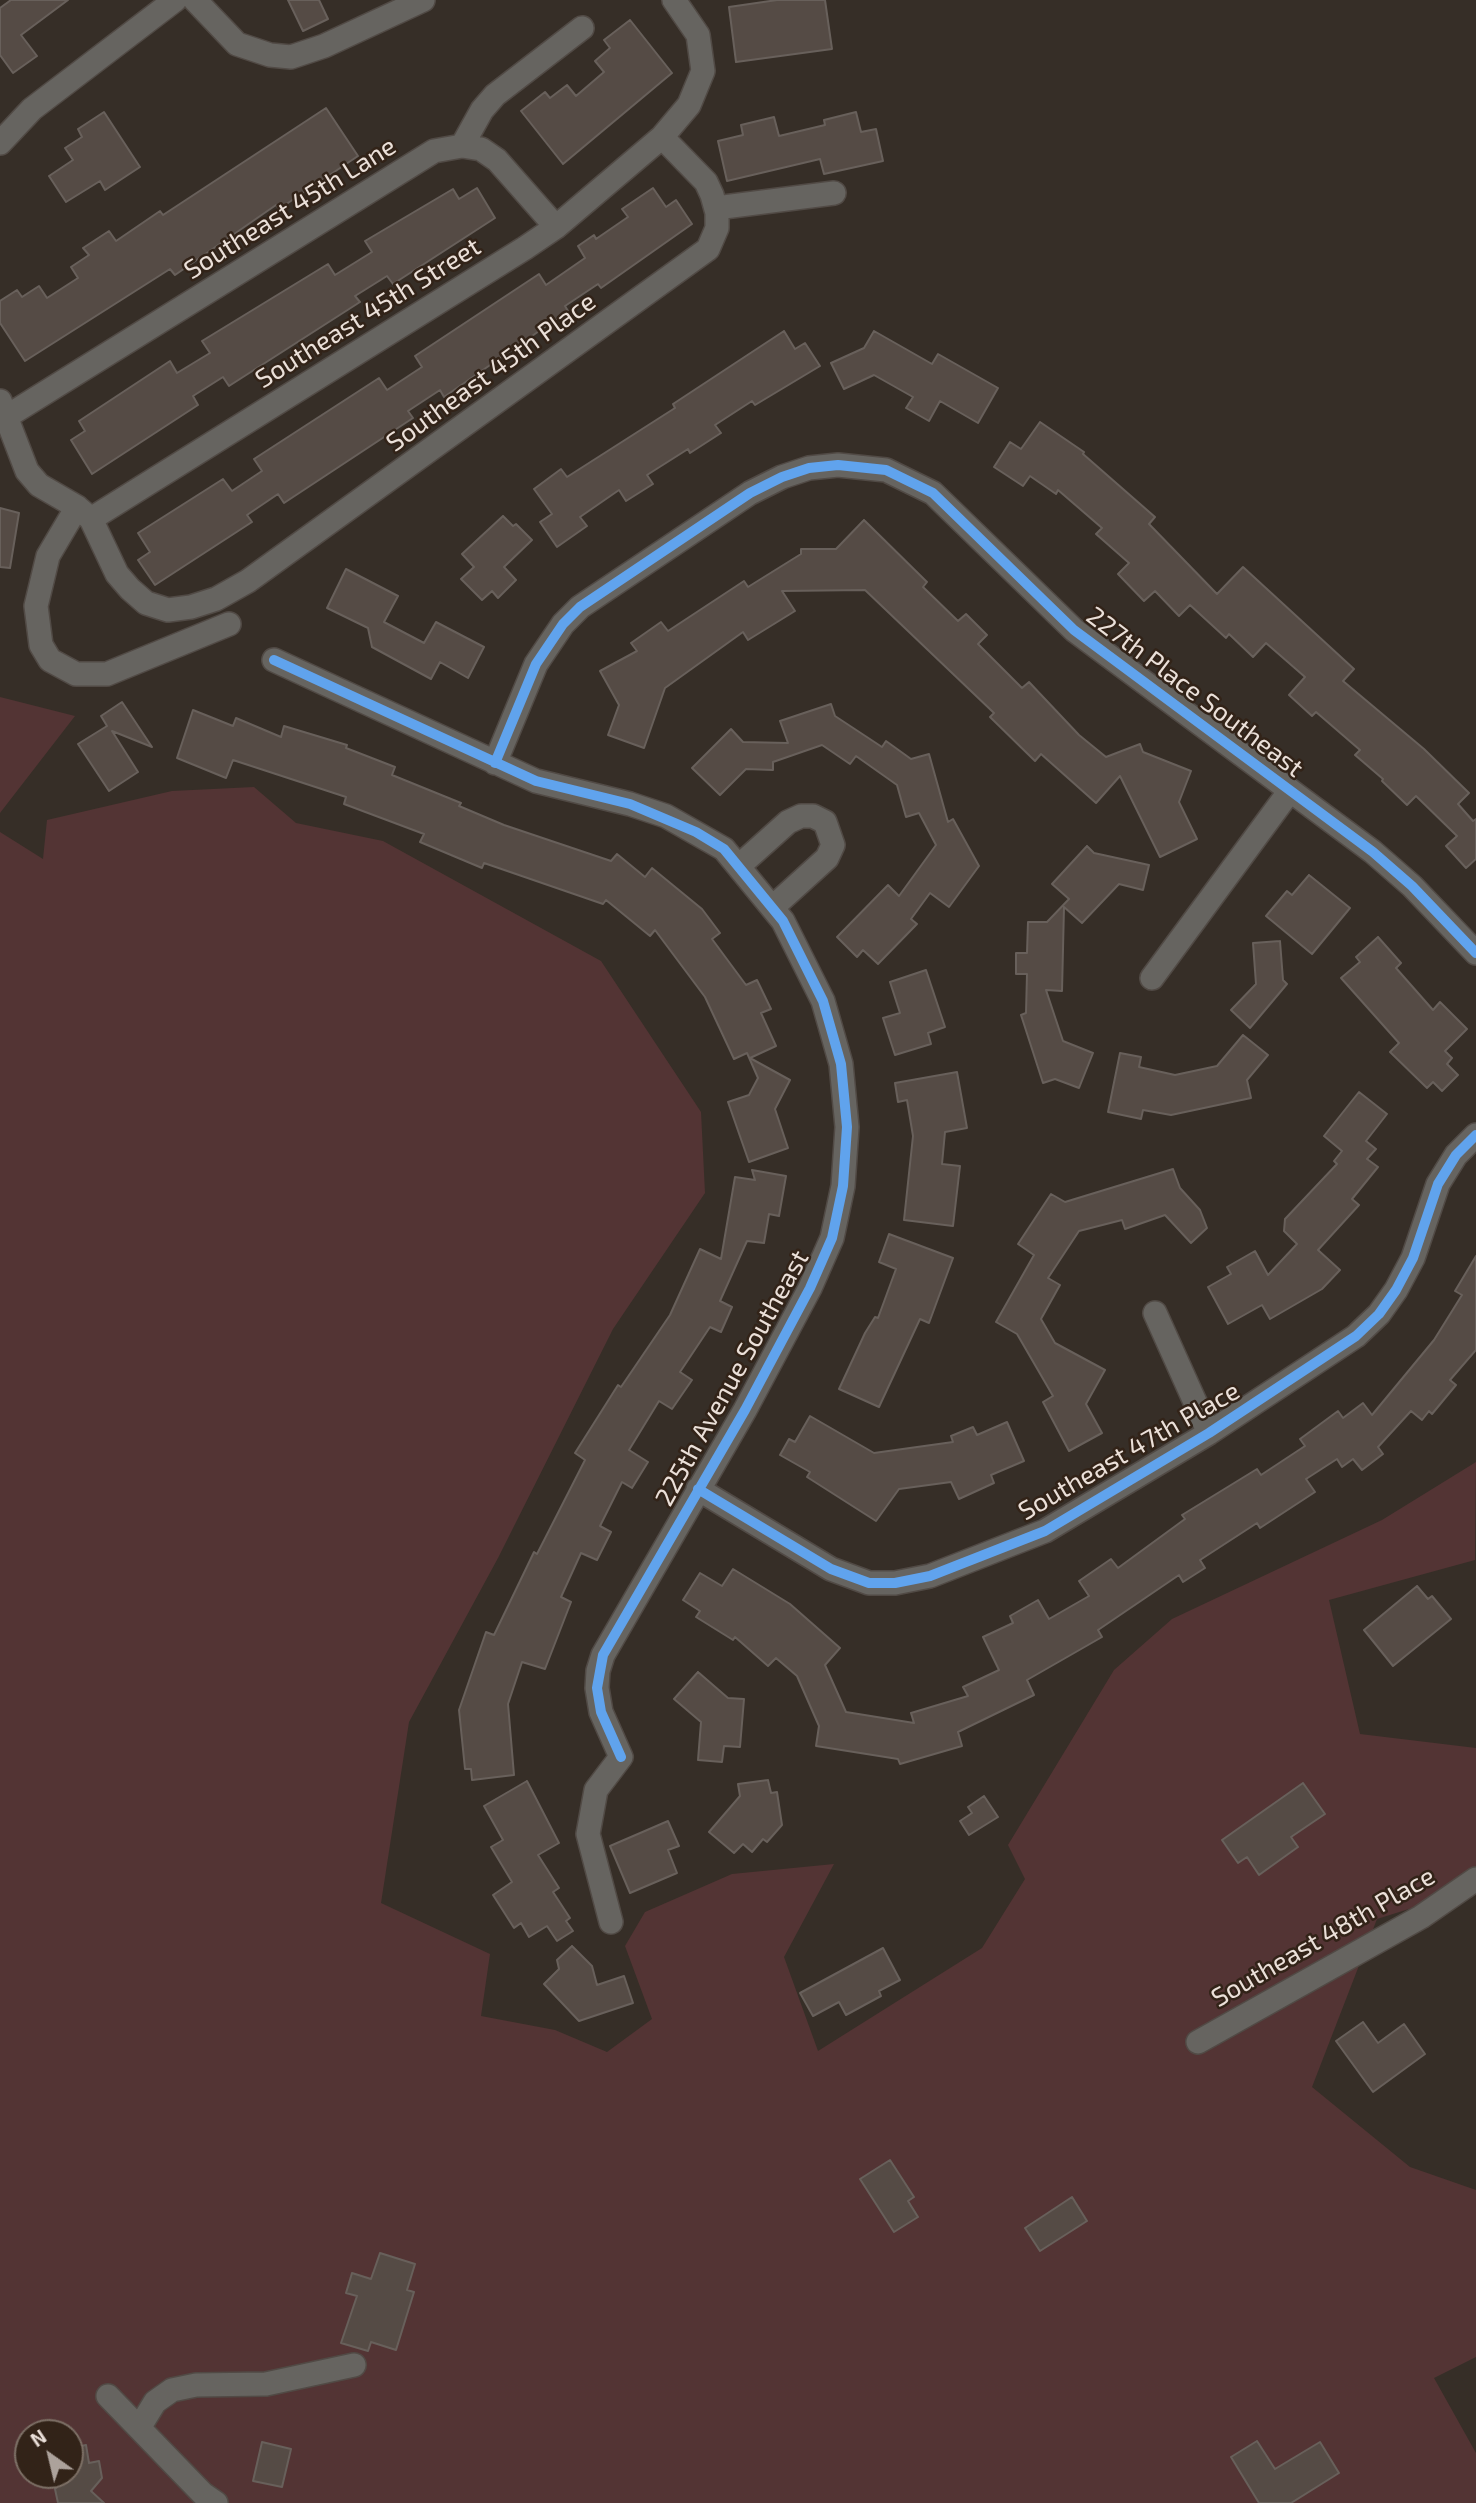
<!DOCTYPE html>
<style>
body{margin:0}
#map{position:relative;width:1476px;height:2503px;overflow:hidden;background:#362e27;font-family:"Exo 2",sans-serif}
canvas{display:block}
.north{position:absolute;left:14px;top:2419px;width:70px;height:70px;box-sizing:border-box;background:#322318;border:2px solid #7c6f65;border-radius:50%;rotate:326deg;font-size:19px;font-weight:700;line-height:28px;text-align:center;color:#ebe0d9}
.north::after{content:'';display:block;margin:auto;width:24px;height:32px;background:#aca29b;clip-path:polygon(50% 0,100% 100%,50% 72%,0 100%)}
</style>
<div id="map">
<canvas width="1476" height="2503"></canvas>
<div class="north">N</div>
</div>
<script>
const context = document.querySelector('canvas').getContext('2d');
context.lineJoin = 'round';
function fill(path, color) { context.fillStyle = color; context.fill(path, 'evenodd'); }
const shape = rows => new Path2D(rows.map(r => 'M' + r).join(''));
function trace(path, color, width, dash) { context.strokeStyle = color; context.lineWidth = width; context.lineCap = dash ? 'butt' : 'round'; context.setLineDash(dash || []); context.stroke(path); }
function drawText(font, color, halo, rows, align = 'center') {
  context.font = font + ' "Exo 2",sans-serif'; context.lineWidth = 5; context.setLineDash([]); context.textBaseline = 'middle'; context.strokeStyle = halo; context.fillStyle = color; for (const [text, x, y, turn = 0] of rows) {
    context.save(); context.translate(x, y); context.rotate((+turn || 0) * Math.PI / 180); context.textAlign = isNaN(turn) ? turn : align; if (halo) context.strokeText(text, 0, 0); context.fillText(text, 0, 0); context.restore();
  }
}
fill(shape([
 [0,697,75,716,0,813],
 [254,787,296,823,383,841,601,961,701,1112,705,1193,613,1329,498,1558,409,1722,381,1903,490,1954,481,2016,555,2030,607,2052,652,2019,625,1946,645,1912,732,1874,834,1864,784,1957,818,2051,982,1948,1025,1879,1008,1845,1114,1670,1172,1619,1382,1520,1476,1462,1475,1560,1329,1600,1360,1734,1476,1748,1476,1888,1377,1919,1312,2087,1410,2167,1476,2190,1476,2357,1434,2378,1476,2453,1476,2503,0,2503,0,832,43,859,47,820,172,791],
 [28,2433,70,2433,70,2475,28,2475]
]), '#533434');
const building = shape([
 [11,0,68,0,21,35,37,56,13,73,0,55,0,8,11,0],
 [288,0,319,0,328,19,303,31,288,0],
 [777,0,825,0,832,49,736,62,729,7,777,0],
 [630,20,672,73,563,164,521,111,545,92,550,98,567,85,576,96,604,72,595,61,610,48,604,40,630,20],
 [326,108,358,156,279,209,276,205,175,275,170,269,25,361,0,323,0,301,17,290,22,297,39,286,47,298,78,278,71,267,89,255,83,248,109,231,116,241,160,211,163,215,326,108],
 [104,112,140,167,105,190,100,181,66,202,49,176,73,160,65,148,82,137,78,129,104,112],
 [856,112,861,132,876,129,883,161,824,174,820,159,727,181,718,141,743,135,741,125,774,117,779,136,825,125,824,120,856,112],
 [477,188,495,218,393,284,387,276,355,296,360,302,229,386,223,377,193,396,198,405,92,474,71,440,85,431,79,421,170,361,177,373,210,353,202,341,328,264,335,275,372,252,365,241,453,189,459,199,477,188],
 [653,188,666,207,676,200,692,224,601,288,598,284,565,306,568,311,444,397,440,390,408,411,413,418,284,503,278,494,247,515,252,522,155,585,138,560,150,552,138,533,223,479,232,491,262,471,254,459,379,378,387,390,422,367,415,356,539,274,546,285,585,258,578,246,594,235,596,239,628,217,622,209,653,188],
 [784,331,795,349,805,343,820,366,755,405,752,401,715,425,721,433,690,453,688,449,647,475,653,484,626,501,619,490,580,517,587,526,557,547,540,522,552,514,534,489,561,469,567,477,675,408,673,404,784,331],
 [874,331,932,364,938,354,998,388,978,423,940,401,929,421,906,408,913,397,874,375,844,389,831,363,864,348,874,331],
 [1040,422,1084,452,1083,454,1155,517,1149,524,1217,594,1243,567,1354,669,1343,681,1424,749,1469,793,1458,804,1473,821,1476,819,1476,859,1466,868,1446,846,1457,836,1416,796,1407,805,1382,781,1383,779,1355,755,1360,750,1316,712,1312,716,1289,695,1305,677,1266,643,1253,657,1229,634,1226,638,1190,605,1179,616,1155,591,1144,601,1118,574,1129,563,1096,534,1102,528,1058,490,1056,494,1030,476,1023,486,994,467,1010,442,1021,449,1040,422],
 [0,508,19,513,10,568,0,567,0,508],
 [503,516,513,526,516,524,532,540,504,567,516,580,498,598,492,591,482,600,461,579,474,567,462,554,503,516],
 [864,520,927,582,923,587,958,621,966,614,987,635,978,644,1022,688,1029,682,1079,735,1106,757,1140,744,1143,752,1191,771,1179,802,1197,839,1160,857,1120,776,1096,803,1041,754,1035,761,990,717,994,713,865,590,782,591,795,611,748,640,743,632,665,688,644,748,608,735,619,705,600,671,637,651,631,643,661,622,668,631,744,581,748,587,801,554,801,549,836,549,864,520],
 [346,569,398,596,384,622,424,643,436,622,484,647,468,678,440,662,431,679,372,647,368,628,327,608,346,569],
 [122,702,152,747,112,731,138,772,109,791,78,744,107,726,101,716,122,702],
 [831,704,835,716,882,747,886,741,911,759,929,754,948,822,953,819,979,866,949,907,930,893,911,919,917,924,878,964,863,950,857,957,837,937,888,885,899,896,936,845,919,813,906,817,897,785,856,756,850,764,822,745,773,762,773,770,746,769,720,795,692,768,731,729,743,742,788,743,780,721,831,704],
 [193,710,233,726,236,718,281,737,284,726,347,745,346,748,395,767,392,775,461,803,459,806,504,825,611,861,617,854,645,877,652,868,702,909,720,933,712,939,746,985,757,980,771,1009,761,1013,776,1046,750,1058,790,1080,775,1109,788,1148,749,1162,728,1102,749,1095,758,1078,747,1053,734,1059,705,997,655,930,650,936,606,900,603,904,484,863,482,868,420,842,424,834,344,804,346,797,233,760,226,778,177,758,193,710],
 [1087,846,1094,853,1149,865,1143,890,1119,884,1082,923,1064,907,1062,991,1046,990,1063,1041,1093,1053,1079,1088,1055,1079,1043,1083,1021,1015,1026,1013,1027,974,1016,974,1016,953,1027,953,1028,922,1047,922,1069,899,1052,884,1087,846],
 [1309,875,1350,908,1312,954,1266,916,1287,891,1292,895,1309,875],
 [1378,937,1401,963,1396,968,1433,1010,1440,1002,1467,1029,1445,1051,1452,1058,1447,1064,1458,1075,1442,1091,1433,1082,1427,1088,1390,1052,1399,1043,1341,978,1360,962,1356,957,1378,937],
 [1280,941,1283,980,1287,984,1250,1028,1231,1010,1256,984,1253,943,1280,941],
 [926,970,945,1027,928,1033,931,1044,895,1055,883,1018,900,1013,890,982,926,970],
 [1243,1035,1268,1055,1247,1080,1251,1098,1171,1115,1143,1110,1141,1119,1108,1112,1120,1053,1141,1057,1139,1067,1175,1075,1217,1066,1243,1035],
 [957,1072,967,1128,945,1132,942,1164,960,1166,953,1226,904,1220,913,1136,907,1100,898,1102,895,1083,957,1072],
 [1359,1092,1387,1114,1366,1141,1376,1149,1367,1159,1378,1167,1352,1199,1359,1205,1318,1250,1340,1270,1322,1289,1270,1319,1262,1305,1228,1324,1208,1287,1231,1274,1227,1267,1255,1251,1268,1275,1297,1244,1284,1231,1285,1219,1337,1164,1334,1161,1342,1151,1324,1136,1359,1092],
 [1173,1169,1180,1188,1200,1210,1207,1228,1191,1243,1165,1215,1125,1229,1122,1220,1079,1231,1048,1278,1060,1285,1041,1319,1055,1343,1105,1370,1086,1404,1102,1433,1069,1451,1043,1402,1053,1396,1017,1334,996,1322,1034,1255,1018,1244,1051,1194,1065,1202,1173,1169],
 [752,1170,786,1176,779,1216,769,1214,764,1243,747,1241,720,1301,732,1307,721,1332,710,1327,680,1372,692,1380,672,1409,659,1401,629,1450,648,1462,632,1488,622,1482,600,1526,611,1532,597,1560,581,1553,561,1597,571,1602,545,1669,522,1662,508,1704,514,1775,472,1780,471,1769,465,1769,459,1710,486,1632,494,1635,534,1552,537,1554,585,1460,575,1453,618,1385,621,1387,670,1315,700,1249,721,1259,735,1177,755,1180,752,1170],
 [889,1234,953,1258,929,1323,920,1319,879,1407,839,1389,865,1333,875,1317,878,1318,896,1269,879,1262,889,1234],
 [1476,1256,1476,1350,1450,1380,1456,1385,1432,1414,1429,1411,1422,1420,1411,1411,1378,1447,1383,1454,1362,1470,1353,1459,1342,1467,1337,1459,1306,1479,1315,1492,1260,1528,1257,1523,1200,1560,1205,1568,1183,1582,1179,1575,1098,1630,1102,1637,1027,1680,1034,1695,958,1732,962,1746,900,1764,898,1759,816,1746,819,1726,797,1676,776,1658,768,1666,735,1637,733,1640,696,1617,700,1611,683,1600,700,1573,722,1586,733,1569,790,1604,840,1648,825,1665,846,1712,914,1723,911,1713,968,1696,963,1687,999,1670,983,1637,1013,1623,1010,1616,1038,1600,1049,1619,1089,1596,1079,1581,1111,1559,1118,1568,1185,1519,1182,1515,1257,1469,1261,1475,1305,1446,1300,1439,1338,1411,1343,1418,1363,1403,1372,1415,1434,1340,1462,1295,1455,1291,1476,1256],
 [810,1416,874,1453,953,1442,951,1436,973,1427,977,1435,1007,1422,1024,1461,991,1475,994,1483,959,1499,951,1482,899,1489,876,1521,807,1477,810,1472,780,1455,789,1439,795,1442,810,1416],
 [1417,1586,1428,1599,1432,1596,1451,1619,1393,1666,1364,1630,1417,1586],
 [698,1672,728,1698,744,1699,740,1747,724,1746,722,1762,698,1760,701,1722,674,1699,698,1672],
 [768,1780,771,1793,777,1792,782,1825,767,1842,763,1839,752,1852,743,1844,734,1853,709,1832,740,1796,738,1784,768,1780],
 [527,1781,559,1843,538,1855,559,1888,553,1892,570,1918,566,1921,573,1931,557,1941,547,1926,529,1937,521,1923,514,1928,493,1895,512,1882,491,1847,503,1840,484,1806,527,1781],
 [1303,1783,1325,1814,1291,1837,1298,1847,1259,1875,1247,1857,1238,1863,1222,1840,1303,1783],
 [984,1796,998,1817,969,1835,960,1821,972,1813,968,1807,984,1796],
 [668,1821,679,1846,668,1850,677,1873,630,1893,610,1846,668,1821],
 [572,1946,592,1966,597,1985,624,1976,633,2003,579,2021,544,1984,559,1969,557,1960,572,1946],
 [883,1948,900,1980,879,1991,881,1996,846,2015,839,2002,813,2016,800,1993,883,1948],
 [1363,2022,1378,2043,1404,2024,1425,2054,1373,2092,1336,2041,1363,2022],
 [890,2160,914,2197,908,2201,918,2217,894,2232,860,2179,890,2160],
 [1072,2197,1087,2221,1040,2251,1025,2228,1072,2197],
 [380,2253,415,2264,407,2290,414,2292,396,2350,371,2342,368,2351,341,2343,357,2296,346,2293,352,2273,371,2279,380,2253],
 [1257,2441,1275,2469,1320,2442,1339,2473,1291,2503,1259,2503,1231,2457,1257,2441],
 [262,2442,291,2449,282,2487,253,2481,262,2442],
 [86,2445,89,2463,99,2461,102,2478,91,2491,104,2503,58,2503,55,2489,70,2475,70,2448,86,2445]
]);
fill(building, '#554b45');
trace(building, '#68605b', 2);
const minor = shape([
 [195,0,237,44,270,55,291,57,324,46,423,0],
 [0,143,32,109,175,0],
 [462,146,481,149,497,160,556,227],
 [716,208,834,193],
 [0,401,27,471,39,485,77,507,91,519,117,574,130,589,146,603,168,610,191,607,216,599,248,581,708,249,717,228,717,213,712,195,706,182,662,137],
 [6,417,434,151,462,146,482,110,495,95,582,28],
 [77,507,48,556,36,606,41,645,50,660,76,674,107,674,229,624],
 [91,519,525,248,556,227,662,137,689,105,703,71,698,35,674,0],
 [274,660,536,781,630,804,666,816,724,849,783,921,823,1001,841,1064,847,1127,843,1186,832,1238,810,1288,745,1410,603,1655,598,1671,597,1688,601,1712,621,1757,596,1790,588,1834,611,1922],
 [495,763,536,664,563,624,580,607,750,493,782,477,809,468,838,465,886,470,933,493,1074,630,1373,852,1412,886,1476,953],
 [739,866,788,822,801,816,813,816,825,822,833,845,827,858,773,907],
 [1152,978,1289,792],
 [1155,1313,1209,1433],
 [698,1489,831,1569,869,1583,895,1583,930,1576,1045,1531,1209,1433,1356,1336,1379,1314,1396,1290,1413,1258,1438,1184,1456,1155,1476,1135],
 [1198,2042,1421,1917,1476,1879],
 [108,2396,203,2494,216,2503],
 [139,2428,155,2402,172,2390,196,2385,266,2384,354,2365]
]);
trace(minor, '#514a45', 26);
trace(minor, '#666460', 23);
trace(shape([
 [274,660,536,781,630,804,696,832,724,849,783,921,823,1001,841,1064,847,1127,843,1186,832,1238,810,1288,745,1410,603,1655,597,1688,601,1712,621,1757],
 [495,763,536,664,563,624,580,607,750,493,782,477,809,468,838,465,886,470,933,493,1074,630,1373,852,1412,886,1476,953],
 [698,1489,831,1569,869,1583,895,1583,930,1576,1045,1531,1209,1433,1356,1336,1379,1314,1396,1290,1413,1258,1438,1184,1456,1155,1476,1135]
]), '#60a3ed', 10);
drawText('26px', '#ebe0d9', '#322318', [
 ["Southeast 45th Lane",290,208,-32],
 ["Southeast 45th Street",368,313,-32],
 ["Southeast 45th Place",491,372,-36],
 ["227th Place Southeast",1195,692,37],
 ["225th Avenue Southeast",732,1378,-61],
 ["Southeast 47th Place",1129,1451,-30],
 ["Southeast 48th Place",1323,1937,-30]
]);
</script>
